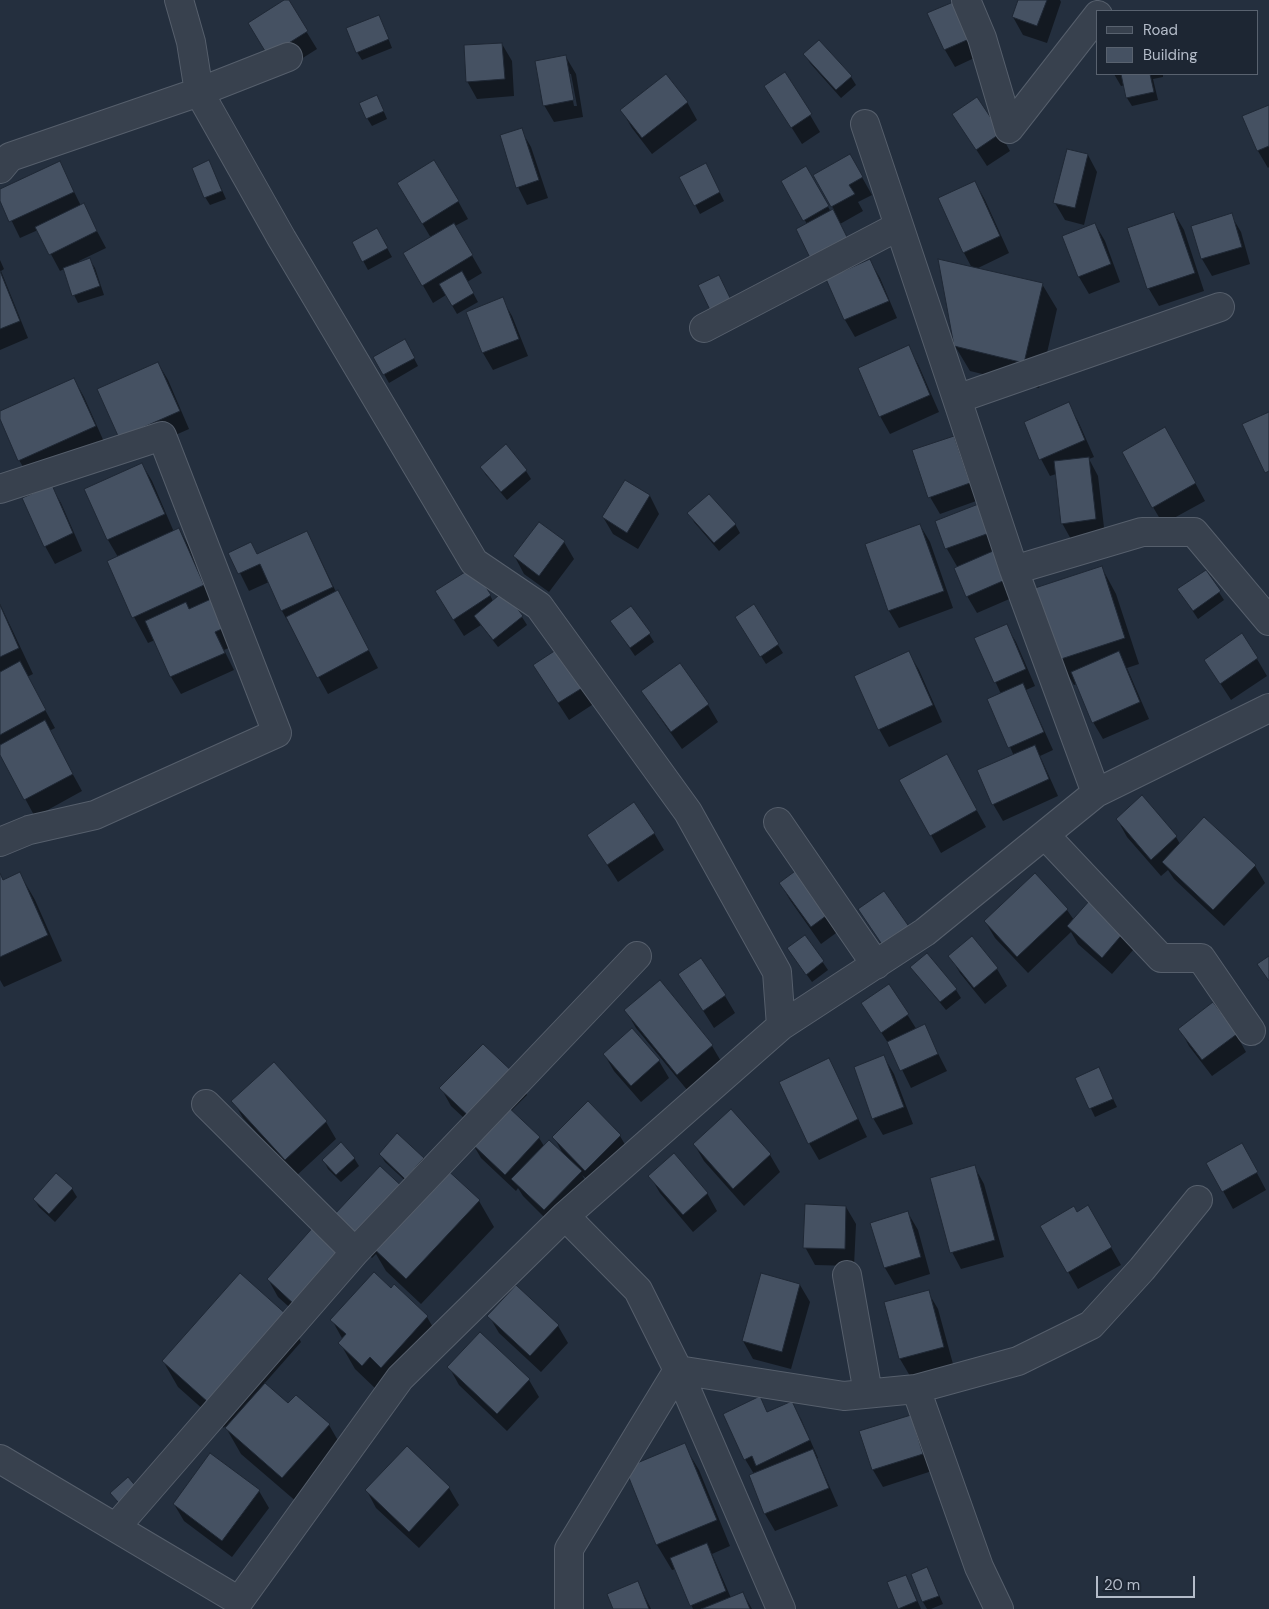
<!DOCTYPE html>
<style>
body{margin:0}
#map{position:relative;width:1269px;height:1609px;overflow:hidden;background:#242f3e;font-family:"DM Sans",sans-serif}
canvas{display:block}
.legend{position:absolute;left:1096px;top:10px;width:162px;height:65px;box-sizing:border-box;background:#1d2633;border:1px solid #59626f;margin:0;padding:6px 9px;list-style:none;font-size:15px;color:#b4bcc9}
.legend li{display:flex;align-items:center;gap:10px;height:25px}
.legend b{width:25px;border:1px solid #59626f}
.scale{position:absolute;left:1096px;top:1576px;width:99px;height:22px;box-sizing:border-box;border:2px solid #b4bcc9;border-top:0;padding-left:6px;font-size:15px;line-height:18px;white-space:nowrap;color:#b4bcc9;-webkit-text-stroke:4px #1d2633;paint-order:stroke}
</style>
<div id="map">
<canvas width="1269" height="1609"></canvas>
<ul class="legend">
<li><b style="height:6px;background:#38414e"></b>Road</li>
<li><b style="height:14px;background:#455162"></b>Building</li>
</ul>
<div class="scale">20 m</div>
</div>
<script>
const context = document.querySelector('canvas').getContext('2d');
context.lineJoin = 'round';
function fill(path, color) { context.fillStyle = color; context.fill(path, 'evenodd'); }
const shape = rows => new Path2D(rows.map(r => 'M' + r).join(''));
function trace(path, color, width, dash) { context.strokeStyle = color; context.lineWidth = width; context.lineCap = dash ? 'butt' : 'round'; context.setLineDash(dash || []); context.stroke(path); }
fill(shape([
 [287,0,317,49,279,73],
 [1019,0,1060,0,1061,2,1047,43,1023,35,1013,17],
 [960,1,985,53,955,67,945,50],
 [383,25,392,48,362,60,357,52],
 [819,42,851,77,856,85,841,98,810,63,805,55],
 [502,44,512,61,514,96,477,99,467,81],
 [566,57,576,74,583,117,554,122,544,105],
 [568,74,571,74,577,106,574,106],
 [1114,74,1163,74,1163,77,1153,79,1158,100,1132,106,1127,98,1125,85,1121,86],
 [687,102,697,120,652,154,632,128,622,111],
 [776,103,810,115,820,132,802,144],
 [381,105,387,119,372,126,367,118],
 [1269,106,1269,167,1268,168,1258,151,1244,116],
 [953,114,1000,133,1010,151,987,166],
 [521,130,531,147,548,198,527,205,518,187],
 [1088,155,1097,172,1084,225,1065,220,1055,203],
 [850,156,872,195,858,202,863,211,840,224,807,224,783,181,806,168,831,212,834,210,815,176],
 [60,163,81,206,83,205,106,248,79,261,80,263,90,260,95,268,104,295,78,303,74,295,64,269,60,271,38,230,20,238,0,197,0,191],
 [213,170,226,199,210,205,205,197],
 [710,173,724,201,700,214,681,177],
 [975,182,985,200,1009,253,976,269,1042,284,1057,309,1039,388,970,371,955,346,972,268,964,253],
 [409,201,458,201,468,219,455,226,482,273,467,282,478,302,457,314,446,295,433,303,405,254,431,238],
 [1174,213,1184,230,1204,291,1159,306,1149,289,1128,229],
 [1231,215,1241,232,1250,264,1212,276,1202,259,1193,226],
 [1095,224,1105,241,1120,282,1089,294,1079,277,1064,236],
 [377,230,392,257,368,270,353,242],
 [0,260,4,269,1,271,28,338,0,350],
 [870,261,880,278,897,318,855,337,845,320,828,280],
 [502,299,512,316,528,356,493,370,483,353,467,312],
 [908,347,918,364,939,412,890,434,880,416],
 [409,349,418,366,389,383,375,358],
 [158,363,168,380,189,429,130,455],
 [74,379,84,397,105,444,29,477,19,460,0,413],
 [1068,404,1078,421,1094,457,1089,459,1098,476,1105,536,1072,541,1062,523,1056,474,1050,476,1041,459],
 [953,437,963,454,979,500,940,514,930,497],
 [506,446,526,471,531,479,507,500,486,475,481,467],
 [1175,446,1205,501,1163,524,1153,507],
 [142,464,152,481,174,532,179,529,194,555,233,646,224,650,234,670,181,694,171,677,155,640,148,643,134,617,118,557,108,540,86,490],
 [625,481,650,496,659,514,638,549,613,534,603,517],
 [51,486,61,503,82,551,55,564,45,546],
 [981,504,1001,549,993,552,1014,597,977,613,967,596,958,568,947,549,936,521],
 [689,513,735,524,740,533,719,551,694,522],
 [920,525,930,542,953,608,899,628,889,611,866,545],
 [306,532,316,550,336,592,347,609,378,668,328,694,282,611,269,582,249,591,230,553,258,555],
 [564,542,574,559,549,592,524,574,515,557],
 [1102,568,1116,594,1139,664,1127,668,1149,719,1103,739,1093,722,1077,684,1074,685,1059,660],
 [1205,571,1224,600,1198,619,1184,598],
 [436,592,490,595,493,601,522,617,527,625,498,647,481,625,464,636],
 [0,604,33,674,27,677,55,728,49,731,82,791,35,817,0,752],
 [753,606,783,653,766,664,741,625],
 [612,622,649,634,654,642,635,656],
 [1006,625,1016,642,1035,686,1026,690,1053,750,1040,756,1058,796,1003,821,993,804,1014,756,989,699,1001,694,976,639],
 [561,648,595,703,569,720,545,683],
 [909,653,919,670,942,722,889,747,879,729],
 [1257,659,1267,676,1231,700,1205,660],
 [679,665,708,705,718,722,682,749,653,708,643,691],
 [956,773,986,827,941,853,931,835],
 [1142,797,1176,837,1180,844,1255,866,1265,883,1224,926,1174,879,1168,870,1161,876,1127,837,1117,819],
 [654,833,664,850,618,882,588,835],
 [0,874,4,881,20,874,35,900,62,961,4,987,0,980],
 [780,883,843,928,821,944,790,900],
 [1090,901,1134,949,1112,974,1078,944,1071,932,1028,973,995,938,985,921,1067,910,1074,920],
 [805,936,828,970,812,982,794,957],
 [972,938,997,969,1007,986,985,1004,960,973,950,956],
 [912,967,956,990,961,998,946,1010,917,975],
 [680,974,725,996,735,1013,714,1028],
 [660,982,712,1046,722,1063,688,1091,636,1028,626,1011],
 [889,986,917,1030,924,1026,947,1071,911,1088,892,1049,862,1003],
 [1180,1029,1236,1034,1246,1052,1212,1076,1189,1046],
 [632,1030,659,1061,669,1078,641,1102,614,1071,604,1054],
 [884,1057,894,1074,913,1124,883,1135,873,1118],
 [829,1059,867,1137,819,1160,809,1143],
 [274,1064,326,1122,336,1139,296,1176,243,1118,233,1101],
 [1098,1068,1117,1107,1095,1117,1076,1078],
 [517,1078,527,1095,511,1111,539,1138,544,1146,563,1154,554,1137,620,1136,630,1153,596,1187,582,1175,591,1189,554,1227,523,1196,518,1188,516,1191,481,1158,471,1141,479,1132,451,1106,441,1088],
 [731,1111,770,1155,780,1172,744,1206,704,1161,694,1144],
 [380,1154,423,1159,428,1167,411,1186,385,1162],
 [354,1158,359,1166,341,1182,328,1169,324,1161],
 [1251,1162,1266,1190,1233,1209,1208,1164],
 [974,1166,984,1184,1004,1257,961,1269,952,1252],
 [650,1176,707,1193,717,1211,693,1232,660,1193],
 [72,1189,77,1197,55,1222,39,1207,34,1199],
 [407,1193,479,1201,494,1227,421,1304,386,1271,376,1254,372,1258,346,1233],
 [846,1207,856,1224,854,1266,815,1265,805,1247],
 [1088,1207,1121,1265,1078,1289,1042,1226,1077,1213],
 [908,1213,918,1230,930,1274,895,1285,885,1268,872,1223],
 [316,1225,306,1322,278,1297,268,1279],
 [800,1285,810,1302,791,1369,753,1359,743,1341],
 [394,1286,427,1317,442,1343,377,1390,355,1369,340,1343,343,1340,332,1320,391,1290],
 [516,1287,558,1326,568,1343,541,1372,499,1333,489,1316],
 [928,1292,938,1309,953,1364,910,1376,900,1359],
 [287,1317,301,1342,264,1384,288,1405,329,1425,344,1451,298,1503,241,1454,225,1426,224,1428,178,1387,163,1361],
 [449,1367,529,1380,539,1397,507,1431,459,1385],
 [759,1398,768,1413,791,1402,801,1419,818,1458,817,1458,838,1506,775,1531,765,1514,750,1475,754,1474,745,1459],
 [911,1416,932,1471,883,1487,873,1470],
 [684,1445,699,1470,730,1546,712,1554,731,1598,743,1593,752,1609,693,1609,676,1569,672,1570,657,1545,626,1469],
 [407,1448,449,1488,459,1505,419,1548,376,1508,367,1491],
 [259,1491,269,1508,232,1557,184,1521,174,1504],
 [927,1568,943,1604,931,1609,927,1609,923,1602,912,1575],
 [905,1576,910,1584,921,1609,900,1609,889,1583],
 [638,1583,651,1609,614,1609]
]), '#0007');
const building = shape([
 [284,0,289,0,308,31,268,56,248,23,284,0],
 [958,0,976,36,944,50,927,13,958,0],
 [1018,0,1047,0,1037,26,1012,17,1018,0],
 [379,15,389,39,356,53,346,28,379,15],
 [819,40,852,76,836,90,803,54,819,40],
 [502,43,505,79,466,82,464,45,502,43],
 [566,55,574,100,543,106,535,61,566,55],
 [785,72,812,114,791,128,764,86,785,72],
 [666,74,688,102,642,138,620,110,666,74],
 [1121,74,1150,74,1154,92,1126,98,1121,74],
 [377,95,384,111,366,119,359,103,377,95],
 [977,97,1001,133,976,150,952,114,977,97],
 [1269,105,1269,146,1257,151,1242,116,1269,105],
 [522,128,539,180,516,188,500,135,522,128],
 [1067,149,1088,154,1075,208,1053,203,1067,149],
 [850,154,863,177,849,185,855,194,831,207,813,175,850,154],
 [209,160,222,191,204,198,192,168,209,160],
 [434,160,459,201,422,224,397,183,434,160],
 [60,161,74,192,9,222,0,201,0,189,60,161],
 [706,163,720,192,694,206,679,177,706,163],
 [806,166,829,206,803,221,781,181,806,166],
 [975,181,1000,236,963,253,938,198,975,181],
 [84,203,97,231,49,255,35,227,84,203],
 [833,209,850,243,812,262,796,229,833,209],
 [1174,212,1195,273,1147,289,1127,228,1174,212],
 [1232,213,1242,247,1201,259,1191,226,1232,213],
 [454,223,473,255,422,286,403,253,454,223],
 [1095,223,1111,264,1078,277,1062,236,1095,223],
 [377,228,388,248,362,262,352,242,377,228],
 [90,258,100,286,72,296,63,268,90,258],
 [870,259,889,301,844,320,826,279,870,259],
 [938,259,1043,283,1024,363,954,346,938,259],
 [0,271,20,321,0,329,0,271],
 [462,271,474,293,452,306,439,284,462,271],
 [719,275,732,302,711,312,698,285,719,275],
 [503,297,519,339,482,353,466,312,503,297],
 [405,339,415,358,383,375,373,357,405,339],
 [909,345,930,395,879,417,858,368,909,345],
 [158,362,180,411,119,438,97,389,158,362],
 [74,378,96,426,18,461,0,419,0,411,74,378],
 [1069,402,1085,440,1039,460,1024,422,1069,402],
 [1269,412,1269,471,1265,473,1242,424,1269,412],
 [1165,427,1196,483,1152,508,1122,452,1165,427],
 [954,436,970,483,928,498,912,450,954,436],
 [506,444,527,470,501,492,480,467,506,444],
 [1089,457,1096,519,1061,524,1054,461,1089,457],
 [142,463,165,514,107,540,84,489,142,463],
 [625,480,650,495,627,533,602,517,625,480],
 [52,485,73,533,44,547,22,498,52,485],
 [709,494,736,524,714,543,687,513,709,494],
 [981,503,992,532,945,549,935,521,981,503],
 [539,522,565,541,539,576,513,556,539,522],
 [920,524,944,591,888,611,865,544,920,524],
 [179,528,204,585,132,618,107,561,179,528],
 [307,531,333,587,281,611,260,564,238,574,228,553,251,542,257,554,307,531],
 [993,551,1005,580,966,597,954,568,993,551],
 [1102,566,1125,638,1058,660,1035,588,1102,566],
 [473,567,491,595,453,620,435,591,473,567],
 [1206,570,1221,591,1193,611,1177,589,1206,570],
 [338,590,369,650,317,678,286,617,338,590],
 [504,591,523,616,493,640,474,616,504,591],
 [211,599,224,628,215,632,225,653,170,677,145,621,186,602,189,609,211,599],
 [754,604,779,644,760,657,735,617,754,604],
 [0,605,19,648,0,657,0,605],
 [631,606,651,633,630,648,610,621,631,606],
 [1007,624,1026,669,994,683,974,638,1007,624],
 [1242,633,1258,658,1220,684,1204,660,1242,633],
 [562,646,587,685,558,703,533,665,562,646],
 [909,651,933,705,878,730,854,676,909,651],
 [1119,651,1140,702,1092,723,1071,672,1119,651],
 [20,661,46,710,0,735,0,672,20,661],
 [680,663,709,704,671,732,641,691,680,663],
 [1023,683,1044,732,1008,748,987,699,1023,683],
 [45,720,73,774,24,800,0,755,0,745,45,720],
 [1035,745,1049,779,992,805,977,770,1035,745],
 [947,754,977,810,930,836,899,780,947,754],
 [1142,795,1177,836,1151,860,1116,819,1142,795],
 [634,802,655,833,607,865,587,835,634,802],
 [1204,817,1256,865,1213,910,1162,862,1204,817],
 [802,866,834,910,811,927,779,883,802,866],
 [20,872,48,935,0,957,0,873,3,880,20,872],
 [1035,873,1068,909,1017,957,984,921,1035,873],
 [884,891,910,928,883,946,858,909,884,891],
 [1090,900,1125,931,1102,958,1067,926,1090,900],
 [805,935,824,961,806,975,787,948,805,935],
 [972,936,998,968,974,988,948,956,972,936],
 [927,953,957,989,940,1002,910,967,927,953],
 [1269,956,1269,981,1257,964,1269,956],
 [701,958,726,995,703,1011,678,974,701,958],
 [660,980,713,1045,677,1075,624,1010,660,980],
 [889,984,909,1014,881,1033,861,1003,889,984],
 [1213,1002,1237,1034,1202,1060,1178,1029,1213,1002],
 [925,1024,938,1054,900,1071,887,1042,925,1024],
 [632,1028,660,1060,631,1086,603,1054,632,1028],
 [483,1044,518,1077,475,1122,439,1088,483,1044],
 [884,1055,904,1107,872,1119,854,1067,884,1055],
 [829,1058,858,1119,808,1144,779,1082,829,1058],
 [274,1062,327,1121,285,1160,231,1101,274,1062],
 [1099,1067,1113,1099,1089,1109,1075,1078,1099,1067],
 [588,1101,621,1135,585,1171,552,1137,588,1101],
 [504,1103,540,1137,505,1175,469,1141,504,1103],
 [731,1109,771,1154,733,1189,693,1144,731,1109],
 [397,1133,424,1158,405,1179,379,1154,397,1133],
 [549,1140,582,1171,544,1210,511,1179,549,1140],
 [341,1142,355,1158,336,1175,322,1160,341,1142],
 [1242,1143,1258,1172,1222,1192,1206,1163,1242,1143],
 [674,1153,708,1193,683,1215,648,1176,674,1153],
 [975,1165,995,1240,950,1253,930,1178,975,1165],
 [380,1166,408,1192,362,1242,334,1215,380,1166],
 [443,1166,480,1200,406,1279,370,1245,443,1166],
 [56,1173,73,1188,49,1214,33,1199,56,1173],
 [805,1204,846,1206,845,1249,803,1248,805,1204],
 [1088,1205,1112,1247,1067,1273,1040,1226,1074,1206,1077,1212,1088,1205],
 [908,1211,921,1257,884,1268,870,1223,908,1211],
 [316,1224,346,1250,296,1306,267,1279,316,1224],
 [374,1272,391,1288,394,1284,428,1316,381,1368,370,1357,362,1366,338,1343,346,1334,330,1320,374,1272],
 [240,1273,288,1316,209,1403,162,1361,240,1273],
 [761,1273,800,1284,782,1352,742,1341,761,1273],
 [516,1285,559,1325,530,1356,487,1316,516,1285],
 [929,1290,944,1347,899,1359,884,1302,929,1290],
 [480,1332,530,1379,497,1414,447,1367,480,1332],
 [265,1383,288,1403,296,1395,330,1424,282,1478,225,1428,265,1383],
 [760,1396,767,1412,792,1401,810,1440,756,1466,752,1456,744,1460,723,1414,760,1396],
 [911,1415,923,1454,872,1470,859,1431,911,1415],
 [685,1443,717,1520,656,1545,625,1468,685,1443],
 [407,1446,450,1487,409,1532,365,1490,407,1446],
 [813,1449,829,1488,764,1514,749,1475,813,1449],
 [210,1453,260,1490,222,1541,173,1504,210,1453],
 [128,1477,143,1495,126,1511,110,1493,128,1477],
 [707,1543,726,1591,690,1606,670,1558,707,1543],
 [927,1567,939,1596,922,1602,911,1574,927,1567],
 [906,1575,917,1601,898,1609,887,1582,906,1575],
 [638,1581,649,1609,613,1609,607,1594,638,1581],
 [743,1592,750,1609,701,1609,743,1592]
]);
fill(building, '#455162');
trace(building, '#1f2835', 1);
const minor = shape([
 [179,0,191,42,199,92,288,57],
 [966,0,982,38,1009,129,1098,15],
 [865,124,957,399],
 [0,169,10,157,199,92,282,239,474,562,539,606,688,812,777,972,781,1026],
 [1220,307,957,399,1014,570,1142,532,1194,532,1269,621],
 [704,328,899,226],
 [0,489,162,436,277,733,95,815,29,830,0,842],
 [1014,570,1096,793],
 [778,822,876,965],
 [1045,835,1161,958,1201,958,1251,1031],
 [206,1104,355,1252],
 [565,1216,638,1290,678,1370,844,1396,916,1389,1018,1361,1091,1325,1142,1269,1198,1200],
 [847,1275,868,1393],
 [916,1389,979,1567,999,1609],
 [0,1459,239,1601,400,1378,565,1216,781,1026,925,932,1096,793,1269,708],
 [116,1527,355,1252,637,956],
 [569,1609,569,1549,678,1370,781,1609]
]);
trace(minor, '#565f6c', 30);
trace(minor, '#38414e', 28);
</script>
